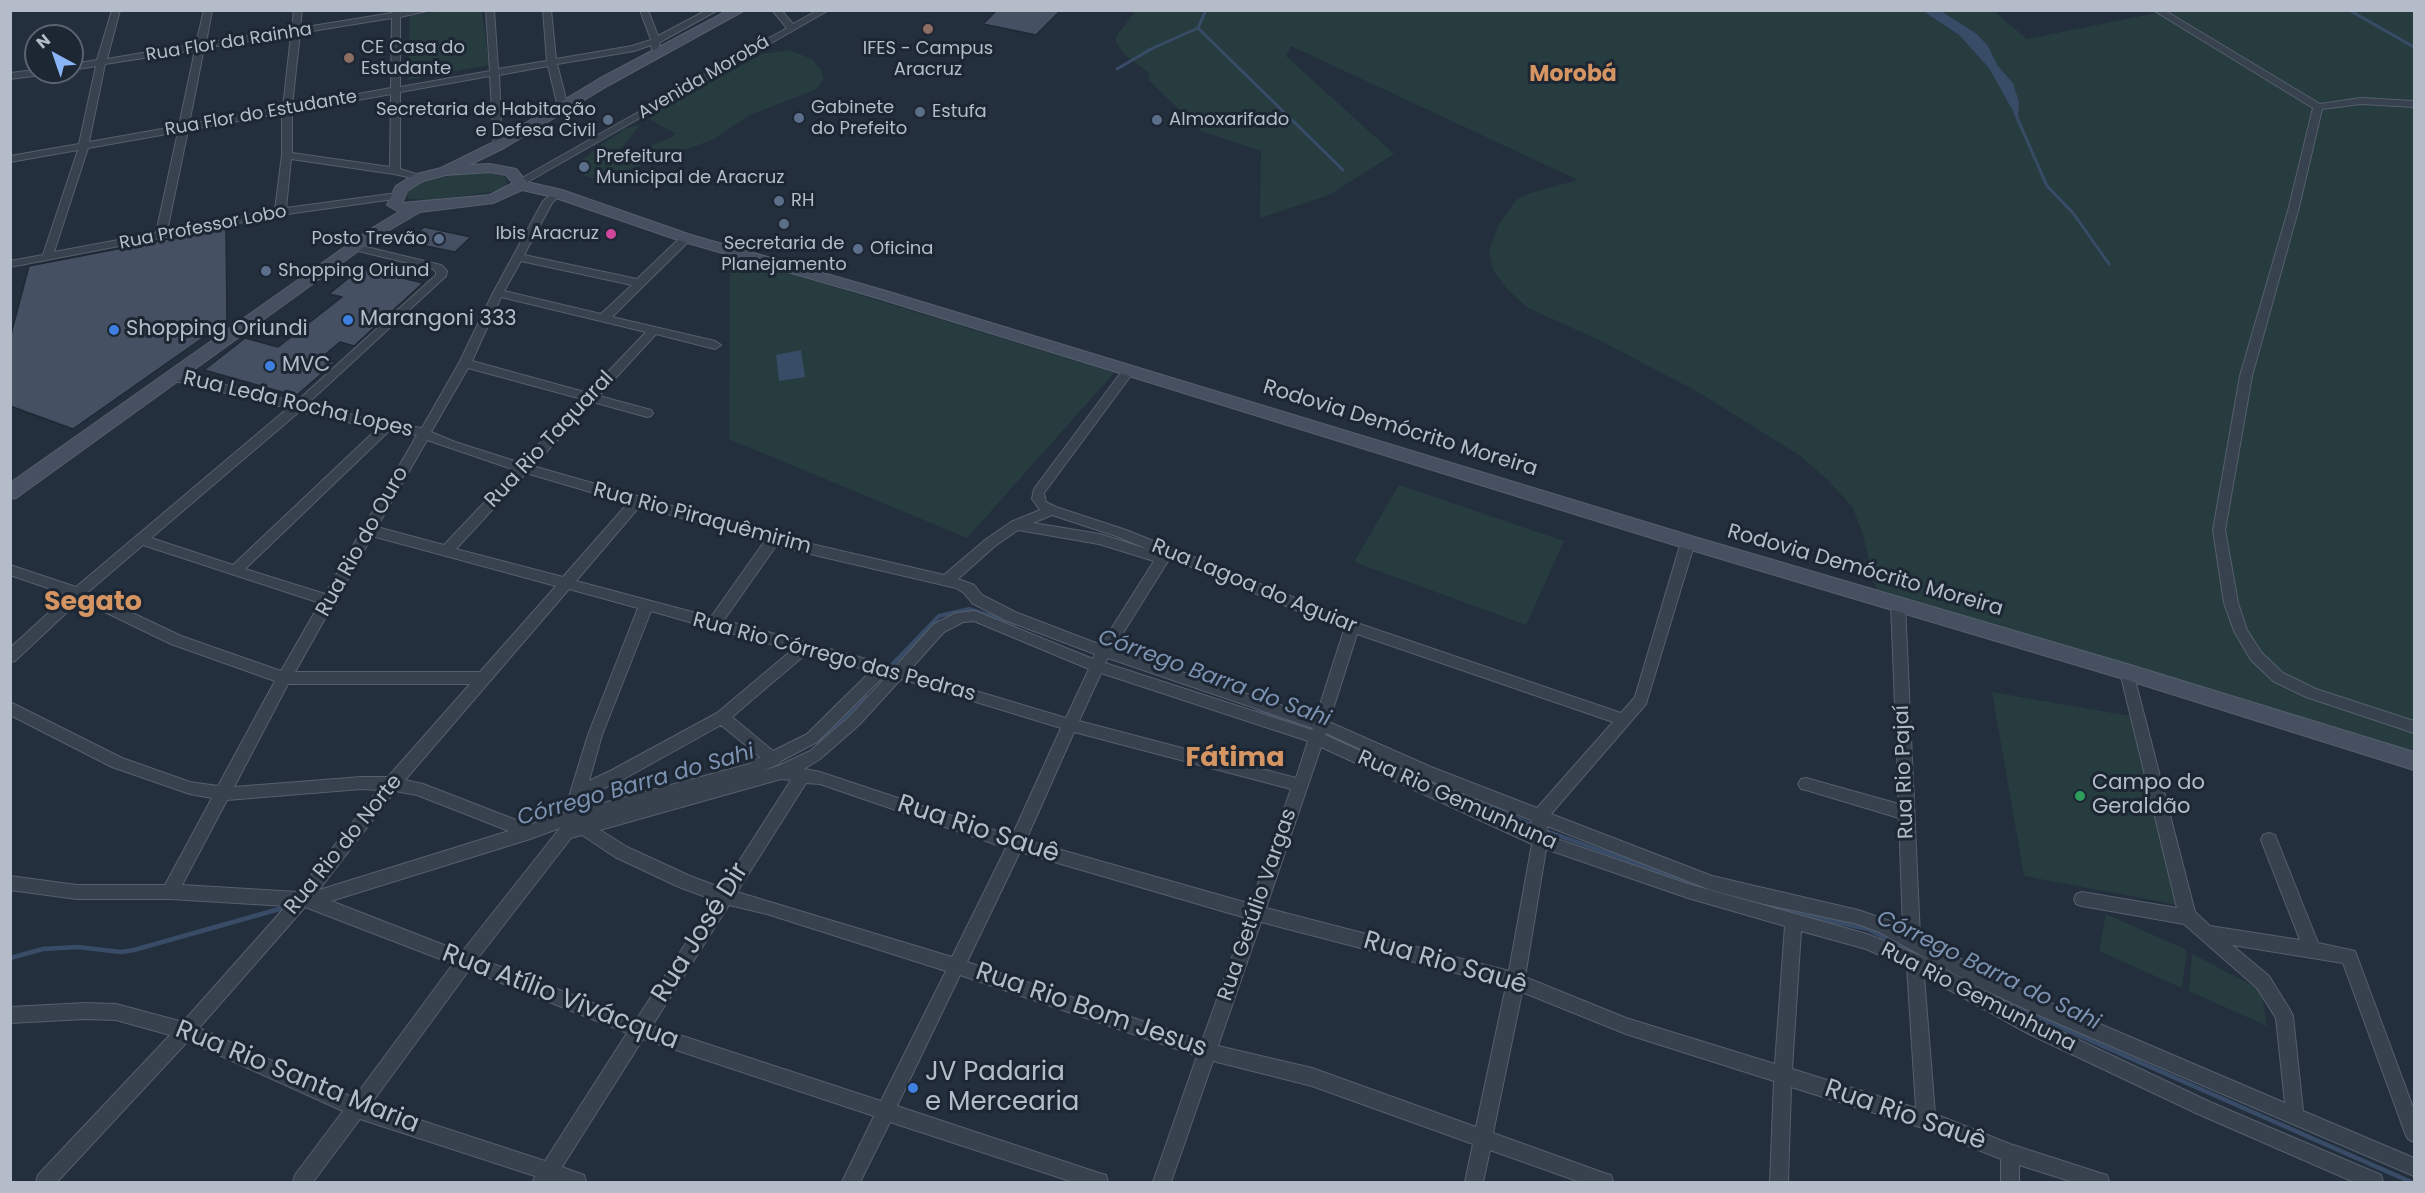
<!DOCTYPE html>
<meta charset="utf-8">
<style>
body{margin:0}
#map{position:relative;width:2425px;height:1193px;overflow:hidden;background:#242f3e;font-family:Poppins,sans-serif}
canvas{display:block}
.frame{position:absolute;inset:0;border:12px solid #b4bcc9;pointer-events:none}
.north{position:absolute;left:24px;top:24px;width:60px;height:60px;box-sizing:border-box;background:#1d2633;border:2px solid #59626f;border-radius:50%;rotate:320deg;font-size:16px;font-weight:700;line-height:24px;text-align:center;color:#b4bcc9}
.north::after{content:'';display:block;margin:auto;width:21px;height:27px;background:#8ab4f8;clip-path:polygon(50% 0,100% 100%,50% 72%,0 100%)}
</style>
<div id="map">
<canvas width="2425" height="1193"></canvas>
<div class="frame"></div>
<div class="north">N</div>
</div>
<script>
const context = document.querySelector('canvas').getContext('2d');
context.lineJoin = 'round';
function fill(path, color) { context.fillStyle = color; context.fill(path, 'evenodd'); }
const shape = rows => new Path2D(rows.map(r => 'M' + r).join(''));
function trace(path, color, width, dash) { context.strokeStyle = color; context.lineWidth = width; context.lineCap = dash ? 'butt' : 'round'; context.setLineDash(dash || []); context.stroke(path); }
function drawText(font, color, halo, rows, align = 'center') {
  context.font = font + ' Poppins,sans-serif'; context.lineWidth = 6; context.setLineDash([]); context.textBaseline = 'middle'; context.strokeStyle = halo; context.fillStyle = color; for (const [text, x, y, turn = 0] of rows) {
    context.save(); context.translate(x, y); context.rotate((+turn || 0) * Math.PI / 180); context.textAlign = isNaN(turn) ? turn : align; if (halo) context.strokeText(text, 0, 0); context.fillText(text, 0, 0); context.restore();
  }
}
fill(shape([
 [1136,10,1923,11,1959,35,1989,68,2018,119,2019,102,2013,83,1998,66,1988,46,1977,34,1941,11,1994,11,2027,39,2166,11,2414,11,2414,752,1876,589,1863,535,1853,508,1828,480,1799,455,1698,392,1599,340,1528,308,1507,289,1493,270,1489,250,1499,224,1516,200,1530,193,1578,180,1291,46,1286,56,1394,154,1329,195,1260,218,1261,151,1202,131,1148,80,1150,74,1125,55,1116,42,1116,37],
 [442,11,482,11,489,65,408,80,410,16],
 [789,50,812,59,821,70,824,78,817,89,750,115,712,140,614,175,597,179,584,176,581,161,603,143,620,133,623,129,640,125,617,153,621,157,670,138,675,133,649,119,653,114,762,54],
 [471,172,490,173,505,177,507,184,499,191,428,200,409,199,405,193,414,184,423,181],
 [756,263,1114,373,967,538,729,439,730,273],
 [1399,485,1564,541,1526,625,1354,562],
 [1992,692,2130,716,2178,905,2024,876],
 [2106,914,2187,950,2182,988,2099,951],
 [2192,954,2261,990,2267,1026,2189,991]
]), '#263c3f');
fill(shape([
 [1923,11,1941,11,1977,34,1988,46,1998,66,2013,83,2019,102,2018,120,1989,68,1959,35],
 [801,350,805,377,779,381,776,355]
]), '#394c67');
trace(shape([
 [2349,10,2414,47],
 [1198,28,1343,170],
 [1117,69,1151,49,1198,28,1206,10],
 [2015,113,2047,186,2073,213,2109,264]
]), '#394c67', 3);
trace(shape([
 [888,669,939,616,969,609,1017,624]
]), '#394c67', 4);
trace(shape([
 [1256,708,1313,731],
 [817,741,831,732,865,695],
 [1361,751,1536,827],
 [1543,830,1717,892],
 [1776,909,1868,929,1918,955],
 [10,958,43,949,78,947,121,952,134,950,290,906],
 [1959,977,2026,1012,2411,1182]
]), '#394c67', 4.5);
const building = shape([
 [997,10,1061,10,1036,35,983,24,997,10],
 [424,227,471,237,455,252,407,242,424,227],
 [226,228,227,321,73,429,10,406,10,338,29,266,226,228],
 [361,268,423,283,354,346,340,342,321,358,335,362,296,396,204,370,245,338,278,347,342,297,329,294,361,268]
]);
fill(building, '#455162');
trace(building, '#1f2835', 1.5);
const street = shape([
 [112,10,120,10,107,59,196,44,204,10,212,10,206,43,292,29,294,10,302,10,300,28,392,13,392,10,432,10,400,17,400,87,490,71,486,10,494,10,498,69,547,61,543,10,551,10,556,59,632,46,651,40,640,10,648,10,658,36,707,10,718,10,660,42,658,50,652,50,651,45,634,51,557,64,568,107,566,109,558,107,548,66,499,75,502,147,494,145,490,76,400,92,400,169,422,176,422,180,394,174,291,159,286,208,397,193,401,194,401,198,280,215,10,267,10,261,43,255,78,150,10,162,10,156,79,144,96,66,72,70,72,64,97,60,112,10],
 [392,18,391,88,292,106,300,33,392,18],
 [291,35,283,108,189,124,204,48,291,35],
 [195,50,179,126,89,142,105,64,195,50],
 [391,94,390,167,292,153,292,112,391,94],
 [282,113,282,155,275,210,167,231,188,130,282,113],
 [178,132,156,233,54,252,88,148,178,132],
 [772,10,781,10,793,24,818,10,829,10,524,184,520,185,515,182,787,28,772,10],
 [2153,10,2164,10,2320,104,2361,98,2414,101,2414,107,2361,104,2322,109,2299,207,2252,376,2225,530,2238,603,2247,630,2261,652,2283,673,2316,689,2414,721,2414,733,2306,697,2273,681,2251,660,2234,631,2224,603,2213,530,2240,376,2289,207,2313,108,2153,10],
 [36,70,36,72,46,72,41,75,10,79,10,73,36,70],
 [557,190,562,193,552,203,524,255,637,279,682,236,690,236,690,240,612,317,715,341,721,345,715,349,656,334,599,396,651,410,653,413,651,416,647,417,593,402,533,466,773,535,944,575,985,540,1011,522,1040,510,1032,499,1034,489,1125,367,1129,366,1135,370,1044,493,1046,502,1056,507,1126,530,1357,623,1621,713,1635,697,1681,542,1683,539,1693,539,1695,542,1646,704,1551,814,1712,876,1858,910,1890,921,1903,928,1899,818,1806,790,1801,789,1798,784,1801,779,1806,778,1899,804,1891,604,1893,600,1903,600,1905,604,1920,937,1994,977,2046,1001,2285,1103,2276,1018,2257,988,2184,924,2082,906,2076,904,2074,899,2076,894,2082,892,2177,908,2120,672,2122,668,2132,668,2195,912,2210,926,2300,940,2261,840,2263,835,2269,833,2275,835,2318,943,2355,951,2414,1110,2414,1142,2408,1139,2405,1133,2343,963,2232,945,2269,976,2290,1010,2293,1016,2303,1111,2414,1158,2414,1176,2034,1013,1982,989,1879,932,1858,924,1764,904,1711,890,1547,826,1548,836,1688,884,1867,934,1921,956,2041,1022,2210,1102,2381,1175,2383,1182,2354,1182,2198,1114,2029,1034,1924,976,1935,1114,2010,1144,2100,1173,2107,1175,2109,1182,2073,1182,2019,1165,2019,1182,2001,1182,2001,1159,1926,1129,1791,1087,1788,1182,1770,1182,1774,1081,1626,1034,1522,992,1493,1133,1604,1173,1611,1175,1613,1182,1580,1182,1490,1150,1483,1182,1465,1182,1473,1144,1312,1086,1213,1061,1171,1182,1153,1182,1197,1056,960,975,897,1106,1099,1173,1106,1175,1108,1182,1073,1182,890,1122,860,1182,842,1182,874,1116,643,1039,562,1167,584,1175,586,1182,533,1182,535,1176,360,1119,313,1182,293,1182,295,1175,343,1111,188,1041,57,1182,36,1182,38,1175,170,1035,116,1020,85,1019,10,1023,10,1007,85,1003,116,1004,183,1022,286,906,170,899,77,899,10,890,10,876,77,885,165,885,212,798,190,794,112,767,10,715,10,702,122,758,190,782,218,786,275,681,171,644,80,600,15,661,10,662,10,648,68,595,10,575,10,565,76,587,288,408,167,379,165,376,167,373,171,372,296,402,436,275,436,272,433,269,350,249,350,245,354,244,441,265,447,271,446,276,307,404,386,423,422,428,459,363,493,293,543,201,557,190],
 [521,261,632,285,601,314,504,291,521,261],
 [501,297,646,332,588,393,472,361,501,297],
 [468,368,582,399,521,463,455,442,431,432,468,368],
 [300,411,377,429,233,565,151,538,300,411],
 [389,431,417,435,325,594,245,569,389,431],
 [427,440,515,470,444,545,377,527,427,440],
 [526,473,628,503,563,577,456,549,526,473],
 [640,506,764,542,711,617,576,581,640,506],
 [1052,515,1116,536,1150,550,1100,534,1033,523,1052,515],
 [1018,530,1099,544,1154,561,1101,645,1015,612,982,595,974,585,958,579,995,546,1018,530],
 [372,536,446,556,556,586,480,672,295,672,332,606,336,605,337,599,372,536],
 [143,545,320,603,281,671,181,636,88,592,143,545],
 [776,546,956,588,964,593,972,603,1005,620,1095,654,1093,659,975,611,956,613,934,624,895,667,724,620,776,546],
 [1170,558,1344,630,1316,717,1113,649,1170,558],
 [569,589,638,608,588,735,564,813,529,825,423,784,405,780,569,589],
 [651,611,707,627,713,630,716,629,792,650,717,713,612,770,589,781,602,735,651,611],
 [974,621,1089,669,1066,718,909,671,944,632,963,622,974,621],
 [1357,634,1613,722,1537,808,1431,767,1329,722,1357,634],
 [806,654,871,671,807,734,773,751,732,717,806,654],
 [1108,658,1313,728,1312,730,1105,663,1108,658],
 [1101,673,1308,741,1296,778,1079,721,1101,673],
 [885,675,887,676,849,717,810,751,778,766,762,771,779,764,781,761,817,742,885,675],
 [901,679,1061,728,1012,836,820,772,804,769,820,759,859,725,901,679],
 [288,684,470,684,388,777,361,777,234,787,288,684],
 [721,725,760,757,749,764,581,809,584,797,622,780,721,725],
 [1074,732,1291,789,1251,904,1026,840,1074,732],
 [1326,733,1421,777,1531,820,1532,829,1325,735,1326,733],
 [1321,747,1532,844,1509,971,1266,908,1321,747],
 [781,779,791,780,722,888,690,876,627,847,600,830,781,779],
 [806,783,820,784,1006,848,952,957,737,892,806,783],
 [361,789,378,790,298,892,182,885,227,800,361,789],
 [395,791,417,795,509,831,319,890,395,791],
 [560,828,462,952,331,901,530,839,560,828],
 [582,835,615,857,679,887,714,900,636,1020,478,958,571,838,582,835],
 [1546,849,1688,898,1785,926,1775,1064,1626,1018,1525,977,1546,849],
 [1020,852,1246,918,1202,1041,967,962,1020,852],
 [729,905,767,914,946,971,881,1101,652,1026,729,905],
 [305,907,453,964,354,1098,199,1028,305,907],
 [1261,922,1506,986,1476,1127,1312,1068,1218,1046,1261,922],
 [1801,931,1866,949,1907,967,1916,1108,1792,1069,1801,931],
 [469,970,627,1033,545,1161,371,1104,469,970]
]);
const secondary = shape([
 [729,10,745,10,609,85,504,148,469,165,490,164,516,169,527,182,562,190,691,235,886,291,1688,535,2127,664,2414,752,2414,770,2127,680,1681,547,874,297,681,241,553,197,522,190,493,203,420,212,379,236,16,498,10,499,10,483,369,230,399,212,387,205,396,186,413,175,441,168,494,142,599,79,729,10],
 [490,172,506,175,513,183,490,195,402,203,407,191,423,181,446,175,490,172]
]);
trace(street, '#565f6c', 2);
trace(secondary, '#565f6c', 2);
fill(street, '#38414e');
fill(secondary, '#465061');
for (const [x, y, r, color] of [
 [928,29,6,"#8d6e63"],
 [349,58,6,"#8d6e63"],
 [920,112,6,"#5c6f8a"],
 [799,118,6,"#5c6f8a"],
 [608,120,6,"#5c6f8a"],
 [1157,120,6,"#5c6f8a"],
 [584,167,6,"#5c6f8a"],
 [779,201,6,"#5c6f8a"],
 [784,224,6,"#5c6f8a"],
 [611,234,6,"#d1479c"],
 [439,239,6,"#5c6f8a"],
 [858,249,6,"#5c6f8a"],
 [266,271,6,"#5c6f8a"],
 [348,320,6,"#3f7fe0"],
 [114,330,6,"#3f7fe0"],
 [270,366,6,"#3f7fe0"],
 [2080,796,6,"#2e9e5b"],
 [913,1088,6,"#3f7fe0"]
]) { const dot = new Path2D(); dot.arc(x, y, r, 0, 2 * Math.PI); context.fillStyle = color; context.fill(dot); trace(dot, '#1d2633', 2); }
drawText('18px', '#b4bcc9', '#1d2633', [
 ["Rua Flor da Rainha",229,43,-9],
 ["Avenida Morobá",704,78,-30],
 ["Rua Flor do Estudante",261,114,-10],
 ["Rua Professor Lobo",203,228,-11]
]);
drawText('18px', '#b4bcc9', '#1d2633', [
 ["CE Casa do",361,48],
 ["Estudante",361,69],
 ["IFES - Campus",928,49,"center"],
 ["Aracruz",928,70,"center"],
 ["Gabinete",811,108],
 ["do Prefeito",811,129],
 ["Secretaria de Habitação",596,110,"right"],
 ["e Defesa Civil",596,131,"right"],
 ["Estufa",932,112],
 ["Almoxarifado",1169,120],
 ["Prefeitura",596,157],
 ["Municipal de Aracruz",596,178],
 ["RH",791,201],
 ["Ibis Aracruz",599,234,"right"],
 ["Posto Trevão",427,239,"right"],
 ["Secretaria de",784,244,"center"],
 ["Planejamento",784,265,"center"],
 ["Oficina",870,249],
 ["Shopping Oriund",278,271]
], 'left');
drawText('21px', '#b4bcc9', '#1d2633', [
 ["Marangoni 333",360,320],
 ["Shopping Oriundi",126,330],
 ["MVC",282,366],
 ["Campo do",2092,784],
 ["Geraldão",2092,808]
], 'left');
drawText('21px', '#b4bcc9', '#1d2633', [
 ["Rua Leda Rocha Lopes",298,405,13],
 ["Rodovia Demócrito Moreira",1400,429,17],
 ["Rua Rio Taquaral",550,440,-47],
 ["Rua Rio Piraquêmirim",702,519,15],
 ["Rua Rio do Ouro",363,542,-61],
 ["Rodovia Demócrito Moreira",1865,571,16],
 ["Rua Lagoa do Aguiar",1254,587,22],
 ["Rua Rio Córrego das Pedras",834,658,15],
 ["Rua Rio Pajaí",1905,772,-92],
 ["Rua Rio Gemunhuna",1457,801,24],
 ["Rua Rio do Norte",344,845,-51],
 ["Rua Getúlio Vargas",1258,905,-71],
 ["Rua Rio Gemunhuna",1978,998,27]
]);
drawText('bold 22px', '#d59563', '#1d2633', [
 ["Morobá",1573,75]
]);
drawText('italic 22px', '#7c92b1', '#1d2633', [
 ["Córrego Barra do Sahi",1214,679,20],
 ["Córrego Barra do Sahi",636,786,-16],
 ["Córrego Barra do Sahi",1988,971,26]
]);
drawText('26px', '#b4bcc9', '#1d2633', [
 ["Rua Rio Sauê",978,830,18],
 ["Rua José Dir",701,933,-58],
 ["Rua Rio Sauê",1445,964,16],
 ["Rua Atílio Vivácqua",560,998,21],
 ["Rua Rio Bom Jesus",1091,1011,19],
 ["Rua Rio Santa Maria",297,1078,22],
 ["Rua Rio Sauê",1905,1116,19]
]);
drawText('26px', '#b4bcc9', '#1d2633', [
 ["JV Padaria",925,1073],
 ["e Mercearia",925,1103]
], 'left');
drawText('bold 27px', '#d59563', '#1d2633', [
 ["Segato",93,603],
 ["Fátima",1235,759]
]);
</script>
